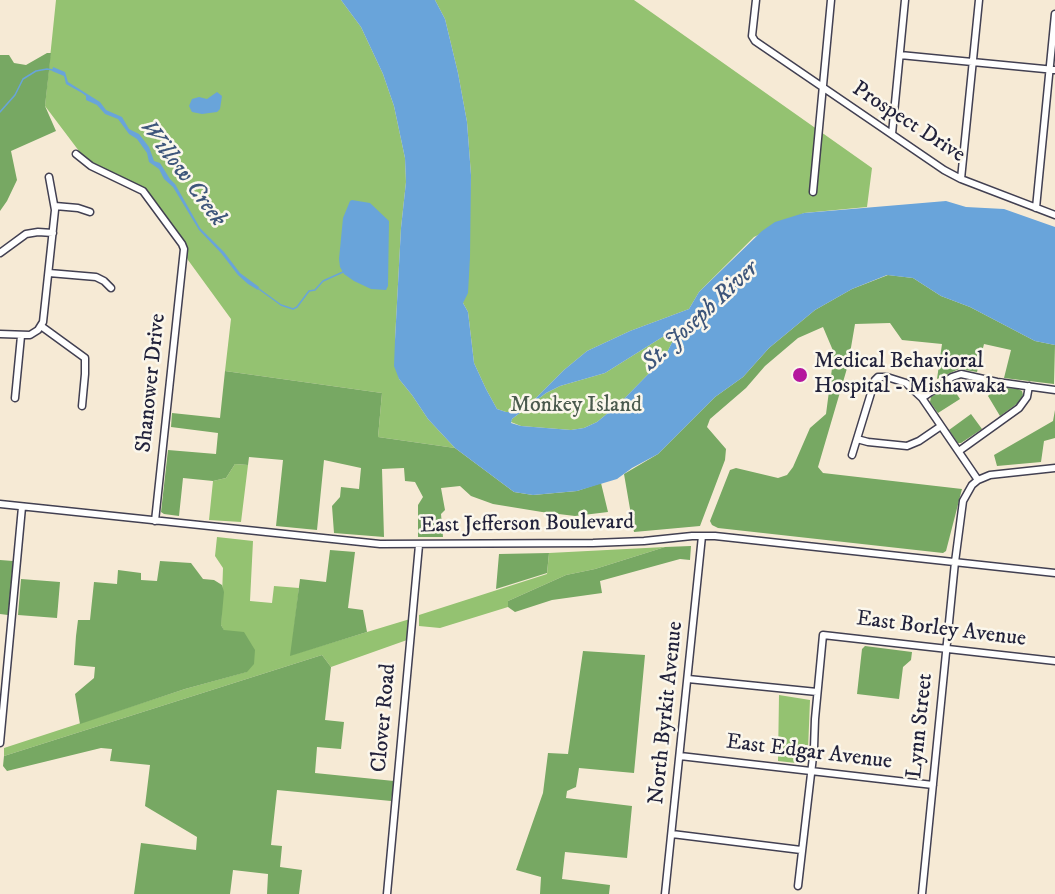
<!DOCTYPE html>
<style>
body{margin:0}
canvas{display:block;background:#f6ead5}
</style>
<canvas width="1055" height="894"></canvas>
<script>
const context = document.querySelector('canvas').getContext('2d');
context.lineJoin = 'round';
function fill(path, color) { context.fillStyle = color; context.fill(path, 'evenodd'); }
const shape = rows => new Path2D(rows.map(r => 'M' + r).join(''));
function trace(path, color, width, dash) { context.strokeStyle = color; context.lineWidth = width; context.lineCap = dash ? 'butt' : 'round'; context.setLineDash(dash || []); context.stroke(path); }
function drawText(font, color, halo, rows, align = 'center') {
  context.font = font + ' "IM FELL DW Pica",serif'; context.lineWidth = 5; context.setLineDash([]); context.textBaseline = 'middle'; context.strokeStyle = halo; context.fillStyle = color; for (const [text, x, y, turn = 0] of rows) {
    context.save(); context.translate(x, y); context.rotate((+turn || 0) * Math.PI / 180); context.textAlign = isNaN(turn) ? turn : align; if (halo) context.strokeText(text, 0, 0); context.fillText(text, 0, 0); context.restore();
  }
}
fill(shape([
 [56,0,341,0,361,27,383,74,394,106,405,158,406,182,401,228,395,340,399,379,412,395,428,419,455,448,378,437,382,393,225,371,231,319,188,260,182,244,146,194,114,177,82,155,45,106],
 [435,0,634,0,872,168,867,207,804,213,754,237,699,292,689,309,630,331,587,351,564,370,535,399,514,412,506,412,497,409,486,389,474,363,468,312,463,303,471,175,467,122,458,73,445,19],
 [672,331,675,331,676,335,664,358,619,404,597,422,584,428,571,430,521,426,511,422,512,419,546,393,560,386,605,373],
 [235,464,248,465,241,522,209,520,213,481,226,478],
 [217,537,253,541,250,601,272,603,274,586,299,588,291,655,410,619,407,640,331,667,322,655,4,756,4,748,185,689,246,672,221,625,223,568,215,556],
 [665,547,595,569,566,575,508,601,508,607,440,628,419,626,419,615,547,574,549,553],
 [779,695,810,700,808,750,805,764,778,761]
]), '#94c271');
fill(shape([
 [47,53,51,53,45,106,56,131,11,151,17,180,7,201,0,211,0,55,9,55,14,63,26,65],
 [888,275,913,278,941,296,970,307,1035,341,1055,345,1054,384,1004,378,1011,350,984,344,977,372,959,369,937,379,942,344,902,340,890,323,855,324,848,365,818,467,823,473,962,489,946,551,943,553,718,528,712,525,710,521,730,470,736,468,778,478,787,475,793,467,810,428,826,414,834,353,823,327,798,338,765,366,746,388,710,419,707,427,726,449,725,460,700,526,634,532,624,474,658,454,715,397,743,377,769,348,815,310,852,289],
 [225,371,382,393,378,437,455,448,514,492,533,495,577,491,601,483,608,512,575,516,542,512,493,504,471,496,460,486,441,488,445,510,441,514,443,537,418,537,418,505,423,497,415,482,405,481,404,468,382,469,384,537,334,533,332,506,340,497,341,487,359,489,361,468,324,460,317,530,276,526,283,460,249,457,248,465,235,464,226,478,213,481,183,478,179,516,164,514,161,512,168,450,216,454,218,433,171,427,172,413,220,418],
 [950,384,960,399,938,413,930,402,931,397],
 [996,387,1018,389,1022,391,1023,395,1018,403,1000,416,988,396],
 [1055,410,1055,438,1044,441,1041,462,997,466,994,455,1053,421],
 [971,414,982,429,961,443,958,443,949,430],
 [691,546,690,560,680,559,600,581,602,593,552,600,515,612,508,607,508,601,566,575,595,569,665,547],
 [330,550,355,552,348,608,363,610,367,632,290,656,300,579,326,582],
 [549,553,547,573,496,589,499,554],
 [0,560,13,561,8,615,0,614],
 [160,561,191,563,203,579,214,580,222,585,224,592,221,625,224,630,244,632,255,650,254,664,247,672,185,689,80,724,75,694,94,678,95,667,74,665,76,636,78,620,90,620,94,582,117,584,118,570,141,573,141,580,157,581],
 [21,579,60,582,57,618,18,615],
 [865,646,912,652,911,660,903,667,899,699,857,694,862,649],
 [583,651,645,655,634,773,579,768,576,787,567,791,566,798,632,806,627,858,565,852,562,879,610,885,609,894,540,894,541,877,516,870,543,793,548,753,568,754],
 [322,655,331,667,325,720,344,722,341,749,317,747,315,773,394,781,391,801,277,790,271,845,282,846,280,867,302,870,299,894,267,894,268,874,233,870,230,894,134,894,141,843,196,850,197,837,145,806,150,765,110,761,112,749,101,748,7,771,3,766,4,756]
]), '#77a863');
fill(shape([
 [341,0,435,0,445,19,458,73,467,122,471,175,470,257,468,293,463,303,468,312,474,363,486,389,497,409,506,412,514,412,535,399,564,370,587,351,630,331,689,309,699,292,762,231,775,222,804,213,946,201,966,207,1004,209,1055,227,1055,345,1035,341,970,307,941,296,913,278,887,275,852,289,815,310,769,348,743,377,715,397,658,454,632,468,617,479,577,491,533,495,514,492,455,448,428,419,412,395,399,379,394,366,395,340,401,228,406,182,405,158,394,106,383,74,361,27],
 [672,331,675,331,676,335,664,358,619,404,597,422,584,428,571,430,521,426,511,423,512,419,546,393,560,386,605,373],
 [53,67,65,72,68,82,100,102,106,110,122,117,129,129,139,134,149,147,154,161,160,163,170,179,175,184,200,228,224,252,240,273,259,287,258,290,248,284,238,275,221,253,199,230,173,187,164,179,159,169,149,162,147,153,137,139,129,134,118,119,105,114,97,105,86,100,86,96,82,93,66,84,64,76,52,71],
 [217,92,222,96,220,109,217,112,202,114,192,112,189,106,192,99,199,97,207,99],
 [352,200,370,203,389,221,388,286,386,290,371,289,354,281,344,274,340,267,339,259,343,218,350,201]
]), '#69a4da');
trace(shape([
 [0,112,15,95,23,79,36,71,47,69,53,70],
 [259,289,281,305,293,309,297,307,309,291,315,290,323,281,343,272]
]), '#69a4da', 1.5);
const minor = shape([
 [756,0,752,36,755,41,944,170,961,179,1055,215],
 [900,55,1055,70],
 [892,134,905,0],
 [76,154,91,166,143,191,182,244,184,249,155,521],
 [961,179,979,0],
 [813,192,831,0],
 [55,206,78,208,90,212],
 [1036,208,1055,14],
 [0,253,26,234,38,232,53,233],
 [49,273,96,277,104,281,111,288],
 [41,326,85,358,85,374,82,406],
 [0,334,30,335,38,330,43,322,55,210,49,177],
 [15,398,21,336],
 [922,398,952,377,961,374,997,382,1055,390],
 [857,439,868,442,907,446,919,441,941,426],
 [959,451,1019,408,1027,397,1029,386],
 [852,455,875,380,878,377,887,377,906,383,922,398,978,480],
 [0,504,380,544,593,543,644,541,692,536,715,536,1055,573],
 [688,679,817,692],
 [0,743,22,507],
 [680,756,933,785],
 [672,834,801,850],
 [798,886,814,748,815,719,823,635,1055,661],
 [387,894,419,545],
 [665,894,702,536],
 [922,894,955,562,963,501,972,485,978,480,990,475,1055,468]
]);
trace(minor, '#424052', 9);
trace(minor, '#fff', 6);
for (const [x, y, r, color] of [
 [800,375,8,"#b5179e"]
]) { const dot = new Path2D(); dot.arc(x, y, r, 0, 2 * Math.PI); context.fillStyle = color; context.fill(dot); trace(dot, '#fbf7ec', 2); }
drawText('22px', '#22223b', '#fbf7ec', [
 ["Prospect Drive",908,123,33],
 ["Shanower Drive",152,383,-84],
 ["East Jefferson Boulevard",527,525,-1],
 ["East Borley Avenue",941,630,7],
 ["North Byrkit Avenue",667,713,-84],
 ["Clover Road",385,718,-85],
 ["Lynn Street",921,726,-84],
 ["East Edgar Avenue",809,753,7]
]);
drawText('22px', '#22223b', '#fbf7ec', [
 ["Medical Behavioral",814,362],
 ["Hospital - Mishawaka",814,387]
], 'left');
drawText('22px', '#4a5a4e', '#fbf7ec', [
 ["Monkey Island",576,406]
]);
drawText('italic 24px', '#3e567b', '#fbf7ec', [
 ["Willow Creek",182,174,53],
 ["St. Joseph River",701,317,-43]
]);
</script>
